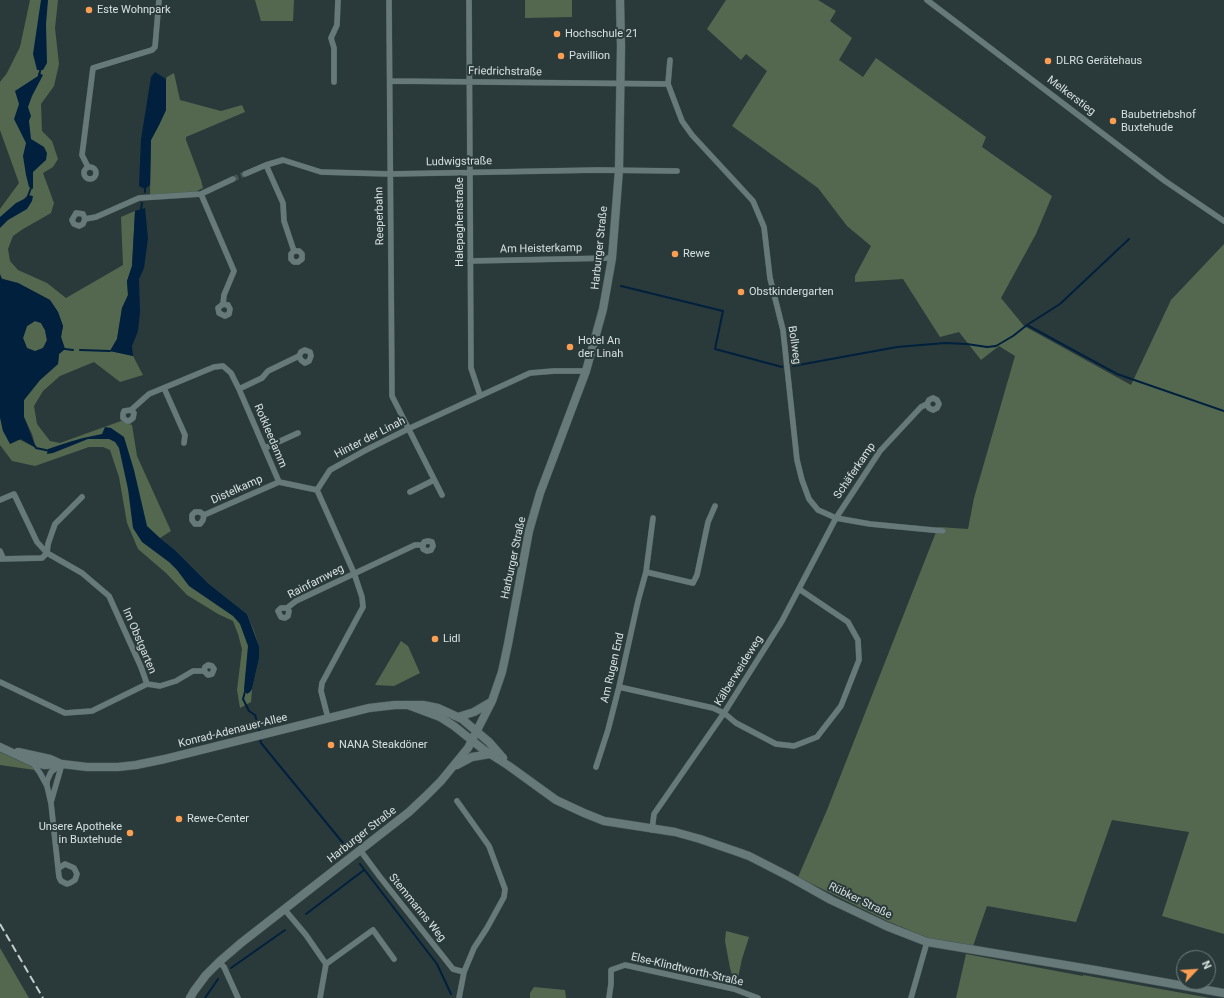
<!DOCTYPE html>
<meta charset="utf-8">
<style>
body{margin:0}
#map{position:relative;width:1224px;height:998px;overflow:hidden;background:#2a3a3a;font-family:Roboto,sans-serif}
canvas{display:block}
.north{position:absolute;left:1176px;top:950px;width:40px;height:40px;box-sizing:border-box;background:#2a3a3a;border:1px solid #6f7c7c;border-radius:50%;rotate:65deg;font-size:11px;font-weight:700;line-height:16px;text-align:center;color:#d6e0e0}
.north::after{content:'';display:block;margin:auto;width:14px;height:18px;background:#fc9e52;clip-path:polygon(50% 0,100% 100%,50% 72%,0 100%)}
</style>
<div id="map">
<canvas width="1224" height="998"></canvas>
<div class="north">N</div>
</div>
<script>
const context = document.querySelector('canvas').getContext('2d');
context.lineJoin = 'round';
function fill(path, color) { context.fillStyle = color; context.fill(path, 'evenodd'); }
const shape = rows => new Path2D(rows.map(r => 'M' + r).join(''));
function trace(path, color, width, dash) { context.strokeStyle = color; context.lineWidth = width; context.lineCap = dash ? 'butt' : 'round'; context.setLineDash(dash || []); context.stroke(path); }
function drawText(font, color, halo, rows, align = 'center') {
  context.font = font + ' Roboto,sans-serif'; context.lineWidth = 4; context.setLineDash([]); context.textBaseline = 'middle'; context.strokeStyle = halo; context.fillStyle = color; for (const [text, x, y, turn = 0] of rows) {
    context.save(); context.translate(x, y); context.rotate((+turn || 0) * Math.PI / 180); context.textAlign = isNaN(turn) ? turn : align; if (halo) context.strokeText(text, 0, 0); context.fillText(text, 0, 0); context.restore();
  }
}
fill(shape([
 [30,0,58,0,55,28,59,64,54,86,41,104,42,131,52,141,58,159,53,167,43,173,54,203,51,213,23,229,13,236,8,249,10,261,18,270,47,283,66,298,123,265,121,217,135,211,132,266,127,281,128,295,122,308,117,339,110,351,133,356,143,375,120,382,94,362,60,376,43,391,34,406,37,424,50,441,60,443,121,421,132,425,137,456,171,531,160,538,175,550,209,584,247,614,254,631,259,646,259,659,252,689,251,702,240,708,237,690,242,649,238,634,233,621,218,614,187,595,166,573,138,549,127,523,119,477,110,450,103,447,89,447,35,466,12,461,0,445,0,417,3,431,36,448,32,434,24,417,24,400,40,380,58,364,59,354,65,349,61,337,63,326,58,312,50,300,18,283,0,278,0,209,19,183,0,130,0,82,7,73,20,47],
 [255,0,294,0,293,21,261,21],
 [525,0,572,0,572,17,525,18],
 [726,0,818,0,836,11,830,21,852,38,839,60,863,77,876,58,986,137,982,147,1052,196,1036,234,1001,298,1024,326,1131,385,1171,300,1224,244,1224,934,1162,916,1189,832,1112,820,1076,922,987,906,973,946,928,938,887,921,798,877,827,810,938,527,968,529,974,498,1015,356,999,346,981,360,959,332,940,337,903,279,855,282,855,276,871,246,847,226,818,188,732,126,767,71,746,54,741,60,707,29],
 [174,73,180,100,221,111,242,105,245,112,186,137,186,140,201,180,203,188,195,192,150,195,151,140,159,125,166,110,166,79,167,77],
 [35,321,41,323,45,330,47,341,43,348,35,352,27,348,23,338,27,326],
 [401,641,408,646,420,673,394,686,375,685],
 [0,752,42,771,0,765],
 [726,931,749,937,742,959,737,982,734,981,730,968,725,941],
 [0,948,29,998,0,998],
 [966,954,1083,976,1083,975,1210,998,956,998],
 [534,987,565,990,566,998,530,998,530,993]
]), '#546850');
fill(shape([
 [41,0,48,0,46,24,47,63,43,70,37,70,33,54],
 [155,72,166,79,166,110,159,125,151,140,150,185,145,189,139,186,141,139,151,77],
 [38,73,43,75,32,96,28,107,31,116,29,121,31,139,44,147,47,153,46,160,33,172,33,189,29,187,26,175,23,156,26,143,14,119,19,104,15,91,38,76],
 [28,195,33,196,32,201,27,209,8,220,0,228,0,217,16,203,24,199],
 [145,208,148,238,144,268,139,279,140,312,138,331,132,346,133,356,110,351,117,339,122,308,128,295,127,281,132,266,135,211],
 [0,274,2,279,18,283,50,300,58,312,63,326,61,337,65,349,59,354,58,364,40,380,24,400,24,417,36,448,21,439,10,444,3,431,0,417],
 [35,321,41,323,45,330,47,340,43,348,35,351,27,348,23,338,27,326],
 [105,427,111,428,124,437,134,470,147,526,160,538,175,550,209,584,247,614,259,646,259,659,252,689,250,692,247,694,244,689,248,646,240,624,233,616,189,586,177,570,169,562,142,542,133,528,128,489,119,448,115,442,109,439,88,439,53,453,47,454,48,449,69,442,83,438,102,434]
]), '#01203e');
trace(shape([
 [39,76,41,67],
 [145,192,145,189],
 [28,196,31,188],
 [141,209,142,203],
 [621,286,723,311,715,349,782,367],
 [1027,325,1060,304,1129,239],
 [65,349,73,350],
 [80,350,110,351],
 [793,366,897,347,945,343,967,344,987,347,996,346,1013,336,1027,325,1117,374,1224,411],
 [35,446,36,448,50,451],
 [246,688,243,699,249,711,255,715,258,724,260,733],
 [260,737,261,743,343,843],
 [360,864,437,964,451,994],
 [306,914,364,870],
 [231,968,285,930],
 [205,998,218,979]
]), '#01203e', 2);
trace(shape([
 [233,179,245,174]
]), '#445353', 5.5, [5.5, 3]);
const street = shape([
 [389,0,392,396,442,495],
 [469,0,471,368,480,395],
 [927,0,1165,181,1224,221],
 [390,81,668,84,682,121,692,135,753,201,764,227,770,278,783,330,797,460,802,480,809,499,818,510,836,518,870,524,943,531],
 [334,82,334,48,331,38,337,25,338,0],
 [668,84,670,60],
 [266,165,283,203,284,221,294,251,291,254,291,259,294,262,298,262,302,259,302,254,299,251,294,251],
 [88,167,82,155,93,68,152,50,155,47,159,0],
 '84 173a6 6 0 1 1 12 0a6 6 0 1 1-12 0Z',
 [245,174,266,165,283,160,321,172,390,174,598,170,677,171],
 [201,194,234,271,224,295,223,304,218,308,219,313,225,316,229,314,230,309,228,305,223,304],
 [85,219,83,224,79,226,74,224,72,220,76,213,83,214,85,219,96,217,139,198,201,194,233,179],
 [470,261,612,258],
 [164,388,185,435,184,443],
 [239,389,262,378,268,371,299,356,301,360,305,363,309,361,311,356,310,352,305,350,301,352,299,356],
 [131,410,134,413,133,418,129,421,127,421,123,418,123,414,124,411,131,410,149,394,214,367,223,366,231,373,239,389,279,482,317,490],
 [265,448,298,433],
 [410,492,434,480],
 [0,500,14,494,37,542,47,553,48,544,55,524,82,497],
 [204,515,203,520,200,524,195,524,192,520,192,515,195,512,200,512,204,515,279,482],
 [0,551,3,558],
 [0,559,42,558,47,553,82,573,109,596,141,667,147,684,92,711,65,713,0,682],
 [646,572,693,583,697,575,708,522,715,506],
 [287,608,289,611,288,616,285,618,281,617,278,611,281,608,287,608,296,601,415,545,423,545,423,549,427,551,431,550,433,546,432,542,428,541,424,542,423,545],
 [147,684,160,686,176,681,193,671,204,671,208,675,212,674,214,669,212,666,208,665,205,667,204,671],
 [619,687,713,708,724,713,736,723,776,744,794,746,817,737,841,706,859,660,858,640,848,622,799,589],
 [328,718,321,691,322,683,363,607,362,597,354,573,317,490,330,470,366,450,408,429,530,373,554,371,586,371],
 [32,762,40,773,47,786],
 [596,767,608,730,619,687,638,601,646,572,653,518],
 [457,801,489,846,505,889,504,897,487,928,474,948,464,972,459,998],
 [51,802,62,764],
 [652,830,654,814,724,713,782,621,836,518,880,451,921,407,927,404,929,408,933,410,937,408,939,404,937,400,933,398,929,400,927,404],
 [360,850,380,877,453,969,464,972],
 [59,868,65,864,74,868,77,874,75,880,70,883,67,884,61,881,59,877,51,803,47,786,47,781,51,772,60,765],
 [285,910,306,935,326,964,320,998],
 [219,962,224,967,238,998],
 [326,964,373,930,394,959],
 [609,998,611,984,611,970,625,965,734,989,758,998],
 [911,998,927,942]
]);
const secondary = shape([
 [408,705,440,717,454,726,484,750,509,766,556,800,584,813,604,821,675,832,700,839,735,851,749,856,790,877,831,900,886,926,927,942,1095,970,1224,993],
 [458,717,474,712,491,702],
 [0,747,32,762,45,765,62,764,87,767,118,767,136,765,165,759,369,708,395,705,423,705,438,708,462,719,489,742,503,758],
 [18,752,50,759,61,764],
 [457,765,472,757,490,754],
 [190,998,194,991,206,975,219,962,241,943,409,812,426,796,441,781,468,748,492,701,502,672,508,644,529,531,540,493,586,371,603,309,612,258,619,170,621,46,620,0]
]);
trace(street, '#495757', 6);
trace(secondary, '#495757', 9);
trace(street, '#677979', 5.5);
trace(secondary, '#677979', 8);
trace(shape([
 [0,924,43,998]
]), '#c2cdcd', 2, [8, 4]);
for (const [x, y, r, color] of [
 [89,10,4,"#fc9e52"],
 [557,34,4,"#fc9e52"],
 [561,56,4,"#fc9e52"],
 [1048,61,4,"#fc9e52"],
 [1113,121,4,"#fc9e52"],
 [675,254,4,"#fc9e52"],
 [741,292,4,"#fc9e52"],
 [570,347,4,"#fc9e52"],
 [435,639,4,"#fc9e52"],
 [331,745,4,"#fc9e52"],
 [179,819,4,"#fc9e52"],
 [130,833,4,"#fc9e52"]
]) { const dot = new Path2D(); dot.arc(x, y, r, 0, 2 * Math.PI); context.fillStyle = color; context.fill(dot); trace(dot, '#2a3a3a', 1.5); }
drawText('11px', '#d6e0e0', '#2a3a3a', [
 ["Este Wohnpark",97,10],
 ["Hochschule 21",565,34],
 ["Pavillion",569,56],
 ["DLRG Gerätehaus",1056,61],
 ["Baubetriebshof",1121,115],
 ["Buxtehude",1121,128],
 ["Rewe",683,254],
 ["Obstkindergarten",749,292],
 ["Hotel An",578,341],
 ["der Linah",578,354],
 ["Lidl",443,639],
 ["NANA Steakdöner",339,745],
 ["Rewe-Center",187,819],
 ["Unsere Apotheke",122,827,"right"],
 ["in Buxtehude",122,840,"right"]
], 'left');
drawText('11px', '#d6e0e0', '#2a3a3a', [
 ["Friedrichstraße",505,72,1],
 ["Melkerstieg",1071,96,37],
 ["Ludwigstraße",459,162,-1],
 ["Reeperbahn",380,216,-91],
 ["Halepaghenstraße",460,222,-90],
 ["Harburger Straße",600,248,-84],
 ["Am Heisterkamp",541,249,-1],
 ["Bollweg",794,345,82],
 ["Rotkleedamm",270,436,67],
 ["Hinter der Linah",370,438,-27],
 ["Schäferkamp",855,471,-56],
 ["Distelkamp",237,490,-24],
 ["Harburger Straße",514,558,-78],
 ["Rainfarnweg",316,582,-27],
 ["Im Obstgarten",139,641,67],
 ["Am Rugen End",613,668,-77],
 ["Kälberweideweg",739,671,-58],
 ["Konrad-Adenauer-Allee",233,731,-14],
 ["Harburger Straße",362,835,-38],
 ["Rübker Straße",860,901,26],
 ["Stemmanns Weg",417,908,51],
 ["Else-Klindtworth-Straße",687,970,13]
]);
</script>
